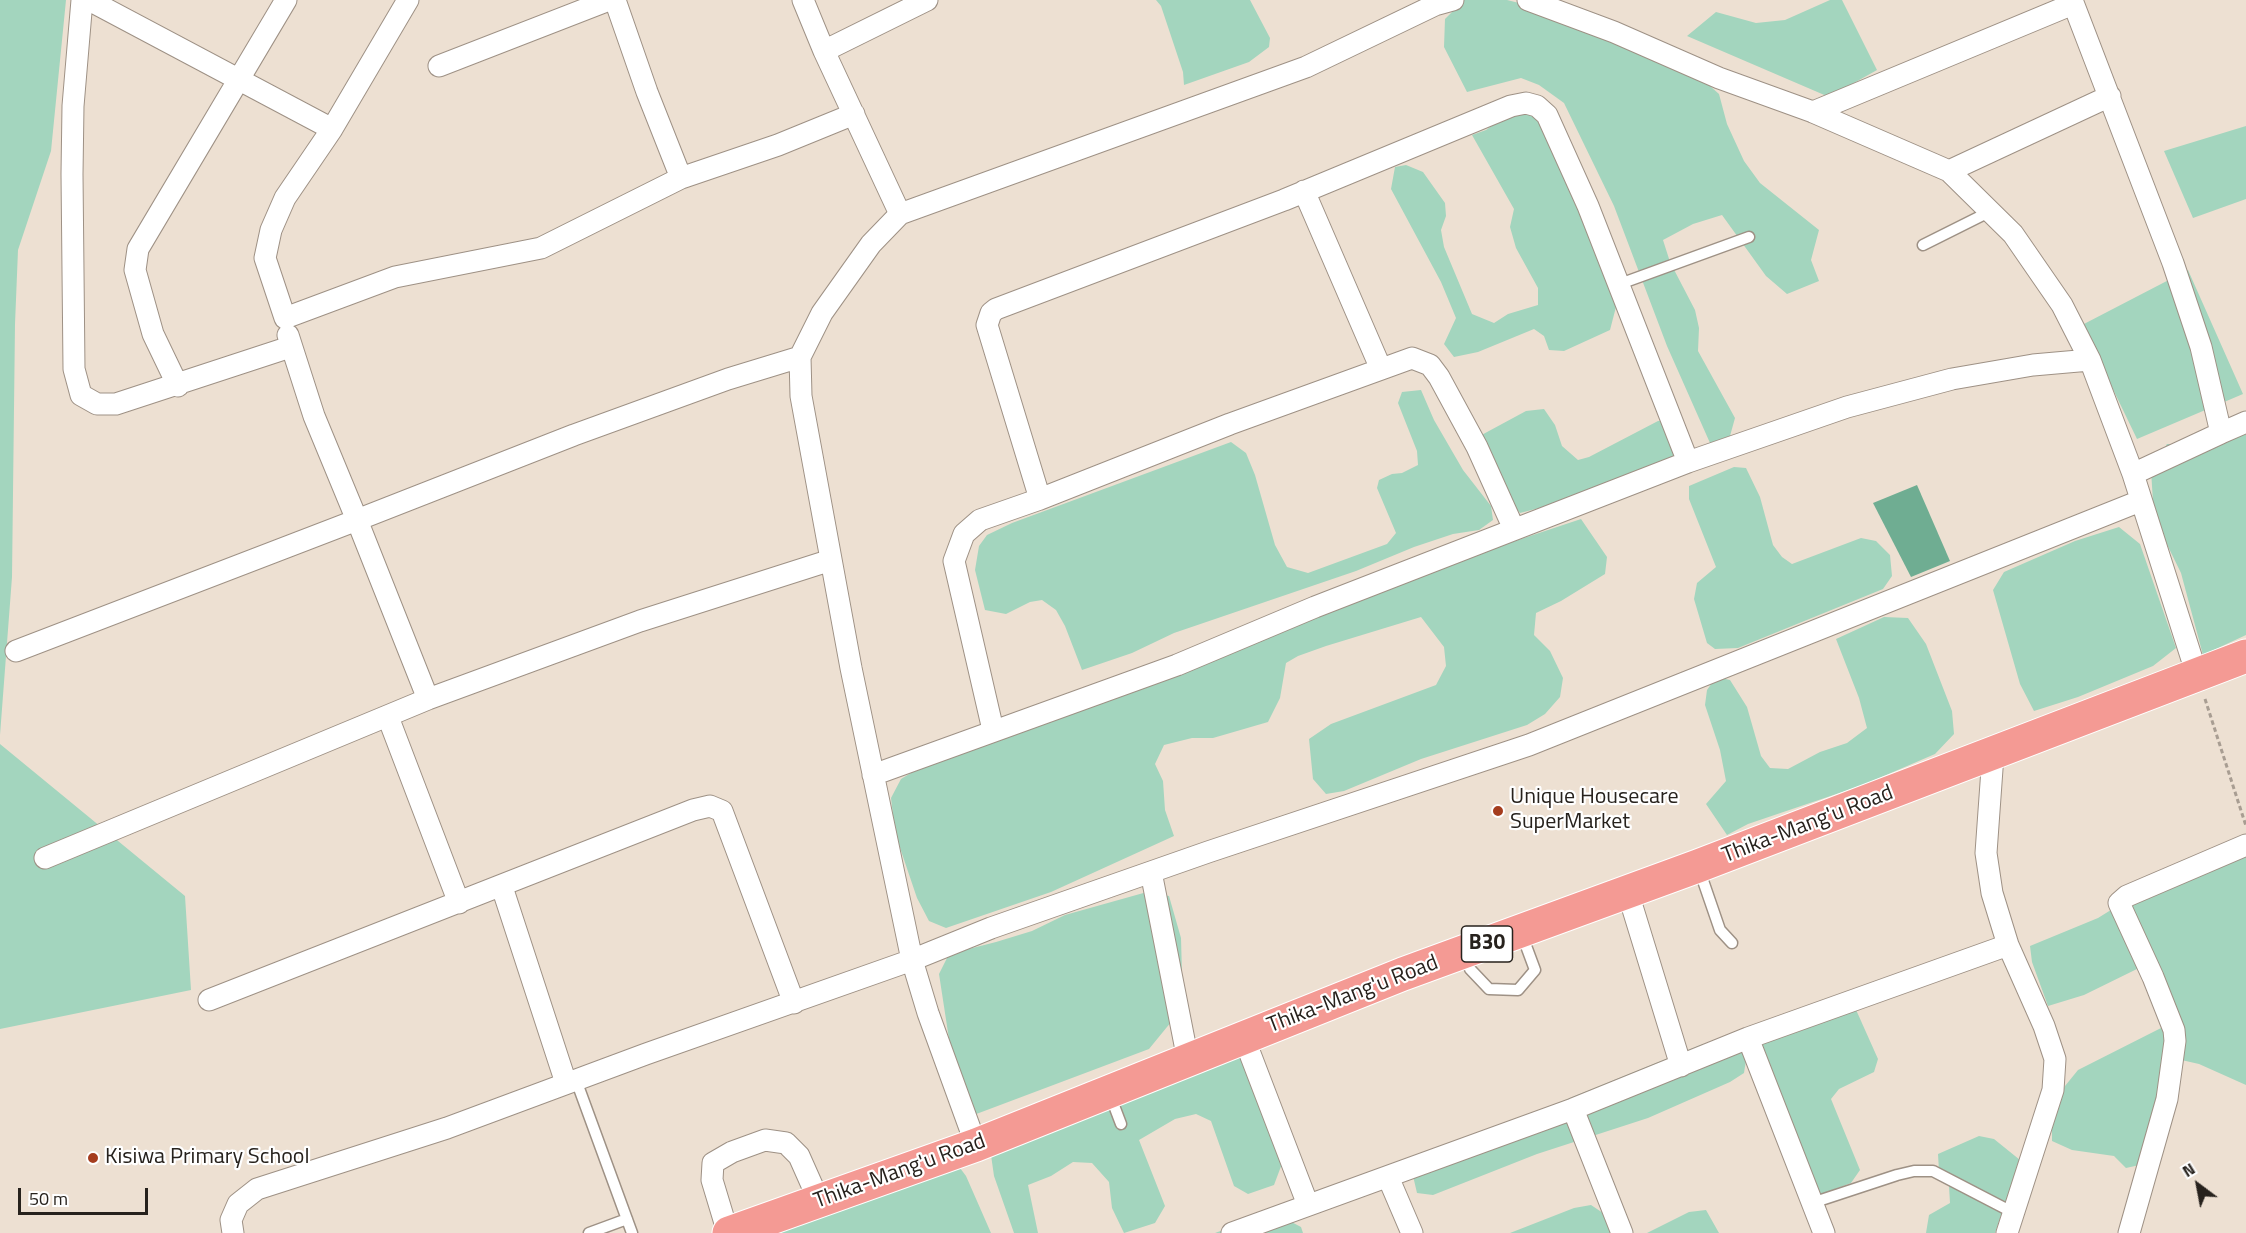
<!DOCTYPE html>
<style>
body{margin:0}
#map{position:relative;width:2246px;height:1233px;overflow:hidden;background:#ede0d2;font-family:"Titillium Web",sans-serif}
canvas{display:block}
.north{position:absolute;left:2168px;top:1155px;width:60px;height:60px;-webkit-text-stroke:4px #fff;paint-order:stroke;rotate:328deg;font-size:16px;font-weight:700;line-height:24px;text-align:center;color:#27221d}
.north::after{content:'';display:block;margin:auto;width:21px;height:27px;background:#27221d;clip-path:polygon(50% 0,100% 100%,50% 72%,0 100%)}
.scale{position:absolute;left:18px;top:1188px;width:130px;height:27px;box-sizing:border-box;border:3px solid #27221d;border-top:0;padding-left:8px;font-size:18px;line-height:21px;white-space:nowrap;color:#27221d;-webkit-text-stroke:4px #fff;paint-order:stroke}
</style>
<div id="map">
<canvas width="2246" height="1233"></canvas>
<div class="north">N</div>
<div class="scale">50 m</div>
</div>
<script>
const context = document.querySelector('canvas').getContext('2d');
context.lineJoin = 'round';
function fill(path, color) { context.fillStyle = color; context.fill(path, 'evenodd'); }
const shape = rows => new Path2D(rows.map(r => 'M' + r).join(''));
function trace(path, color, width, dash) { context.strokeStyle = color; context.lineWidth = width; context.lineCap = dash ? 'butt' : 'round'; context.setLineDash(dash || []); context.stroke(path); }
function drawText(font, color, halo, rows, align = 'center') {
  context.font = font + ' "Titillium Web",sans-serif'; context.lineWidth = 4.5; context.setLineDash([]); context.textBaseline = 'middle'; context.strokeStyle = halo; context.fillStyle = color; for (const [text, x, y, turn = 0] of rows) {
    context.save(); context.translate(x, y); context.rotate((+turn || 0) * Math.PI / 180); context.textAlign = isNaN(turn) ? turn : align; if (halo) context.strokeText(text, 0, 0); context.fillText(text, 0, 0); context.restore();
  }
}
fill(shape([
 [0,0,66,0,51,151,18,250,15,324,12,577,0,735],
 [1156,0,1250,0,1270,38,1269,47,1249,62,1184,85,1183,72,1161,6],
 [1464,0,1507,0,1563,14,1692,70,1719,94,1727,124,1744,161,1760,183,1819,230,1811,260,1819,281,1787,294,1766,276,1722,215,1693,224,1663,240,1670,262,1695,310,1699,328,1698,351,1735,418,1730,436,1710,443,1667,346,1614,206,1564,103,1539,85,1521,78,1467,92,1444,47,1445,19],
 [1830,0,1842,0,1877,70,1829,97,1687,36,1716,12,1756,23,1785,20],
 [1516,108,1531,113,1556,145,1616,307,1610,330,1564,351,1549,350,1544,336,1534,329,1478,352,1454,357,1444,344,1456,318,1441,282,1391,189,1395,167,1406,165,1423,172,1445,203,1446,216,1441,230,1444,247,1472,314,1494,323,1508,314,1538,305,1538,288,1516,248,1510,227,1514,209,1472,135,1486,130],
 [2246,126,2246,199,2193,218,2164,151],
 [2188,270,2243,394,2137,439,2082,325],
 [1421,390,1434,420,1463,470,1491,506,1493,520,1479,530,1453,534,1414,547,1356,571,1174,633,1132,653,1082,670,1065,626,1056,610,1042,600,1030,602,1006,614,985,610,975,570,979,546,987,535,1012,523,1231,442,1246,453,1255,475,1275,545,1287,567,1308,573,1387,544,1396,533,1377,488,1379,480,1392,474,1402,473,1418,465,1417,451,1398,403,1402,392],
 [1544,409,1555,425,1562,446,1578,460,1589,457,1658,421,1676,420,1686,454,1551,505,1520,513,1510,502,1476,438,1526,411],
 [2246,424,2246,635,2203,655,2181,573,2154,518,2151,470,2167,444,2206,444],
 [1734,467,1746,468,1760,497,1773,545,1782,557,1792,564,1861,538,1876,541,1890,555,1892,576,1883,589,1738,648,1715,649,1707,643,1694,599,1697,583,1716,567,1689,499,1689,486],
 [1581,519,1607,557,1605,574,1561,601,1536,613,1534,635,1550,651,1563,678,1560,697,1545,714,1527,725,1421,759,1344,791,1326,794,1313,779,1309,739,1331,724,1436,685,1446,666,1444,647,1421,617,1326,646,1298,656,1286,663,1280,698,1268,722,1213,738,1192,738,1164,745,1155,764,1163,781,1165,810,1174,836,1051,892,946,928,929,921,917,898,895,833,891,798,901,779,929,762,1275,621],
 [2119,527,2140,544,2176,648,2153,666,2078,697,2034,711,2020,684,1993,590,2004,572,2075,541],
 [1884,617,1908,618,1926,644,1952,711,1954,734,1935,754,1863,785,1748,824,1727,835,1706,804,1726,781,1720,750,1705,705,1707,690,1716,677,1730,680,1747,707,1761,756,1770,768,1788,769,1820,752,1847,743,1867,728,1859,698,1836,639],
 [0,744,185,896,191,990,0,1029],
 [2246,851,2246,1085,2199,1064,2177,1059,2144,1164,2126,1168,2114,1156,2072,1150,2052,1141,2052,1125,2058,1101,2065,1086,2078,1070,2163,1027,2139,968,2084,995,2048,1006,2032,962,2030,946,2098,918,2127,900],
 [1147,892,1169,896,1181,938,1182,974,1176,1016,1149,1049,971,1116,949,1039,939,974,949,954,996,942,1032,931,1065,915],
 [1853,1003,1878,1059,1874,1072,1839,1089,1831,1099,1860,1170,1851,1183,1819,1195,1762,1046,1768,1028],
 [1728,1041,1740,1047,1746,1060,1744,1073,1730,1082,1648,1118,1537,1154,1433,1195,1417,1193,1410,1163,1703,1044],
 [1232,1053,1249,1059,1283,1161,1274,1185,1248,1194,1234,1186,1211,1121,1196,1114,1175,1119,1139,1140,1165,1206,1155,1223,1124,1233,1112,1208,1109,1182,1092,1163,1073,1162,1051,1176,1028,1185,1038,1233,1014,1233,994,1176,991,1155],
 [1979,1136,1994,1139,2020,1160,1995,1233,1926,1233,1929,1215,1950,1203,1949,1186,1939,1171,1938,1154],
 [954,1160,966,1176,991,1233,764,1233],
 [1591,1205,1606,1215,1613,1233,1510,1233,1574,1208],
 [1706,1210,1719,1233,1647,1233,1689,1212],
 [1280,1216,1301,1227,1303,1233,1215,1233,1251,1220]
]), '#a3d5be');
fill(shape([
 [1917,485,1950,561,1911,577,1873,503]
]), '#6fad92');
const service = shape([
 [1923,245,1991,211],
 [1617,285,1749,237],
 [1699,869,1720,930,1732,943],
 [1466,953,1470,969,1489,989,1518,990,1535,970,1522,935],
 [576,1080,632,1233],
 [1110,1095,1121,1124],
 [1812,1203,1897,1175,1914,1171,1933,1171,2014,1213],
 [589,1233,627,1219]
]);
const minor = shape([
 [82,0,73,106,72,174,74,369,81,395,97,404,116,404,290,347],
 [89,0,332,129],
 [408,0,332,129,285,198,271,230,265,258,285,318,395,277,541,248,681,178,778,145,854,114],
 [615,0,647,92,681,178],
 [803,0,824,51,900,214],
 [1528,0,1614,32,1719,78,1813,112,1949,171,2013,234,2062,305,2090,360,2133,474],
 [2072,0,2173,263,2201,347,2221,433,2246,422],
 [824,51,927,0],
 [439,66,609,0],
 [1813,112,2073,4],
 [1949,171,2110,96],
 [1304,191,1381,369],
 [800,357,728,379,574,435,357,520,428,699,640,621,831,560],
 [178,386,153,334,135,270,138,249,286,0],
 [1040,499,1230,424,1412,358,1430,365,1439,377,1477,447,1514,529],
 [16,651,357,520,314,416,288,335],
 [2197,675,2133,474,2221,433],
 [388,717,459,903],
 [993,730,954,561,964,534,980,520,1040,499,987,325,991,313,996,309,1284,200,1511,106,1526,103,1537,106,1547,115,1588,206,1688,462],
 [1993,755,1986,853,1992,893,2008,945,2044,1026,2055,1059,2053,1090,2007,1233],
 [873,775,1177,665,1315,607,1688,462,1847,407,1952,379,2033,365,2090,360],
 [45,858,428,699],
 [1151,872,1188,1060],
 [502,887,566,1083],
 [1628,893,1681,1066],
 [209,1000,693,810,710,806,722,811,794,1003],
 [1244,1038,1308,1205],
 [1748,1038,1824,1233],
 [1573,1109,1622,1233],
 [976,1145,928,1013,912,960,851,668,801,396,800,357,822,313,871,244,900,214,1306,67,1435,5,1453,0],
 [1388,1177,1412,1233],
 [233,1233,231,1220,238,1204,257,1189,447,1128,646,1054,912,960,991,928,1208,852,1529,745,2140,501],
 [728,1233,712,1180,713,1163,732,1152,765,1140,786,1143,799,1156,819,1201],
 [1232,1233,1573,1109,1748,1038,2008,945],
 [2129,1233,2167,1099,2175,1041,2174,1030,2153,977,2119,903,2127,896,2246,845]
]);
const trunk = shape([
 [729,1233,976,1145,1403,974,1698,866,2246,656]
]);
trace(service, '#9e9185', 13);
trace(minor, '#9e9185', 23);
trace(trunk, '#fff', 35);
trace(shape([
 [2205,699,2246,826]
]), '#a89d92', 3, [4.5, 3]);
trace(service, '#fff', 10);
trace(minor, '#fff', 21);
trace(trunk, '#f49a94', 33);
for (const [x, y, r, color] of [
 [1498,811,6,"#a53d1e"],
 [93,1158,6,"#a53d1e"]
]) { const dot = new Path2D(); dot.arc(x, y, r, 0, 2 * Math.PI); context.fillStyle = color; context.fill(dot); trace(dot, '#fff', 2); }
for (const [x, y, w] of [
 [1487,944,51]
]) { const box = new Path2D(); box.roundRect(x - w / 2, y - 18, w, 36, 4.5); context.fillStyle = '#fff'; context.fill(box); trace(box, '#27221d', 1.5); }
drawText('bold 21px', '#27221d', null, [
 ["B30",1487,944]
]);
drawText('22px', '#27221d', '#fff', [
 ["Unique Housecare",1510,798],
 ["SuperMarket",1510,823],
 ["Kisiwa Primary School",105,1158]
], 'left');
drawText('22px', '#27221d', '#fff', [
 ["Thika-Mang'u Road",1808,825,-21],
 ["Thika-Mang'u Road",1353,995,-21],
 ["Thika-Mang'u Road",900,1172,-20]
]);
</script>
